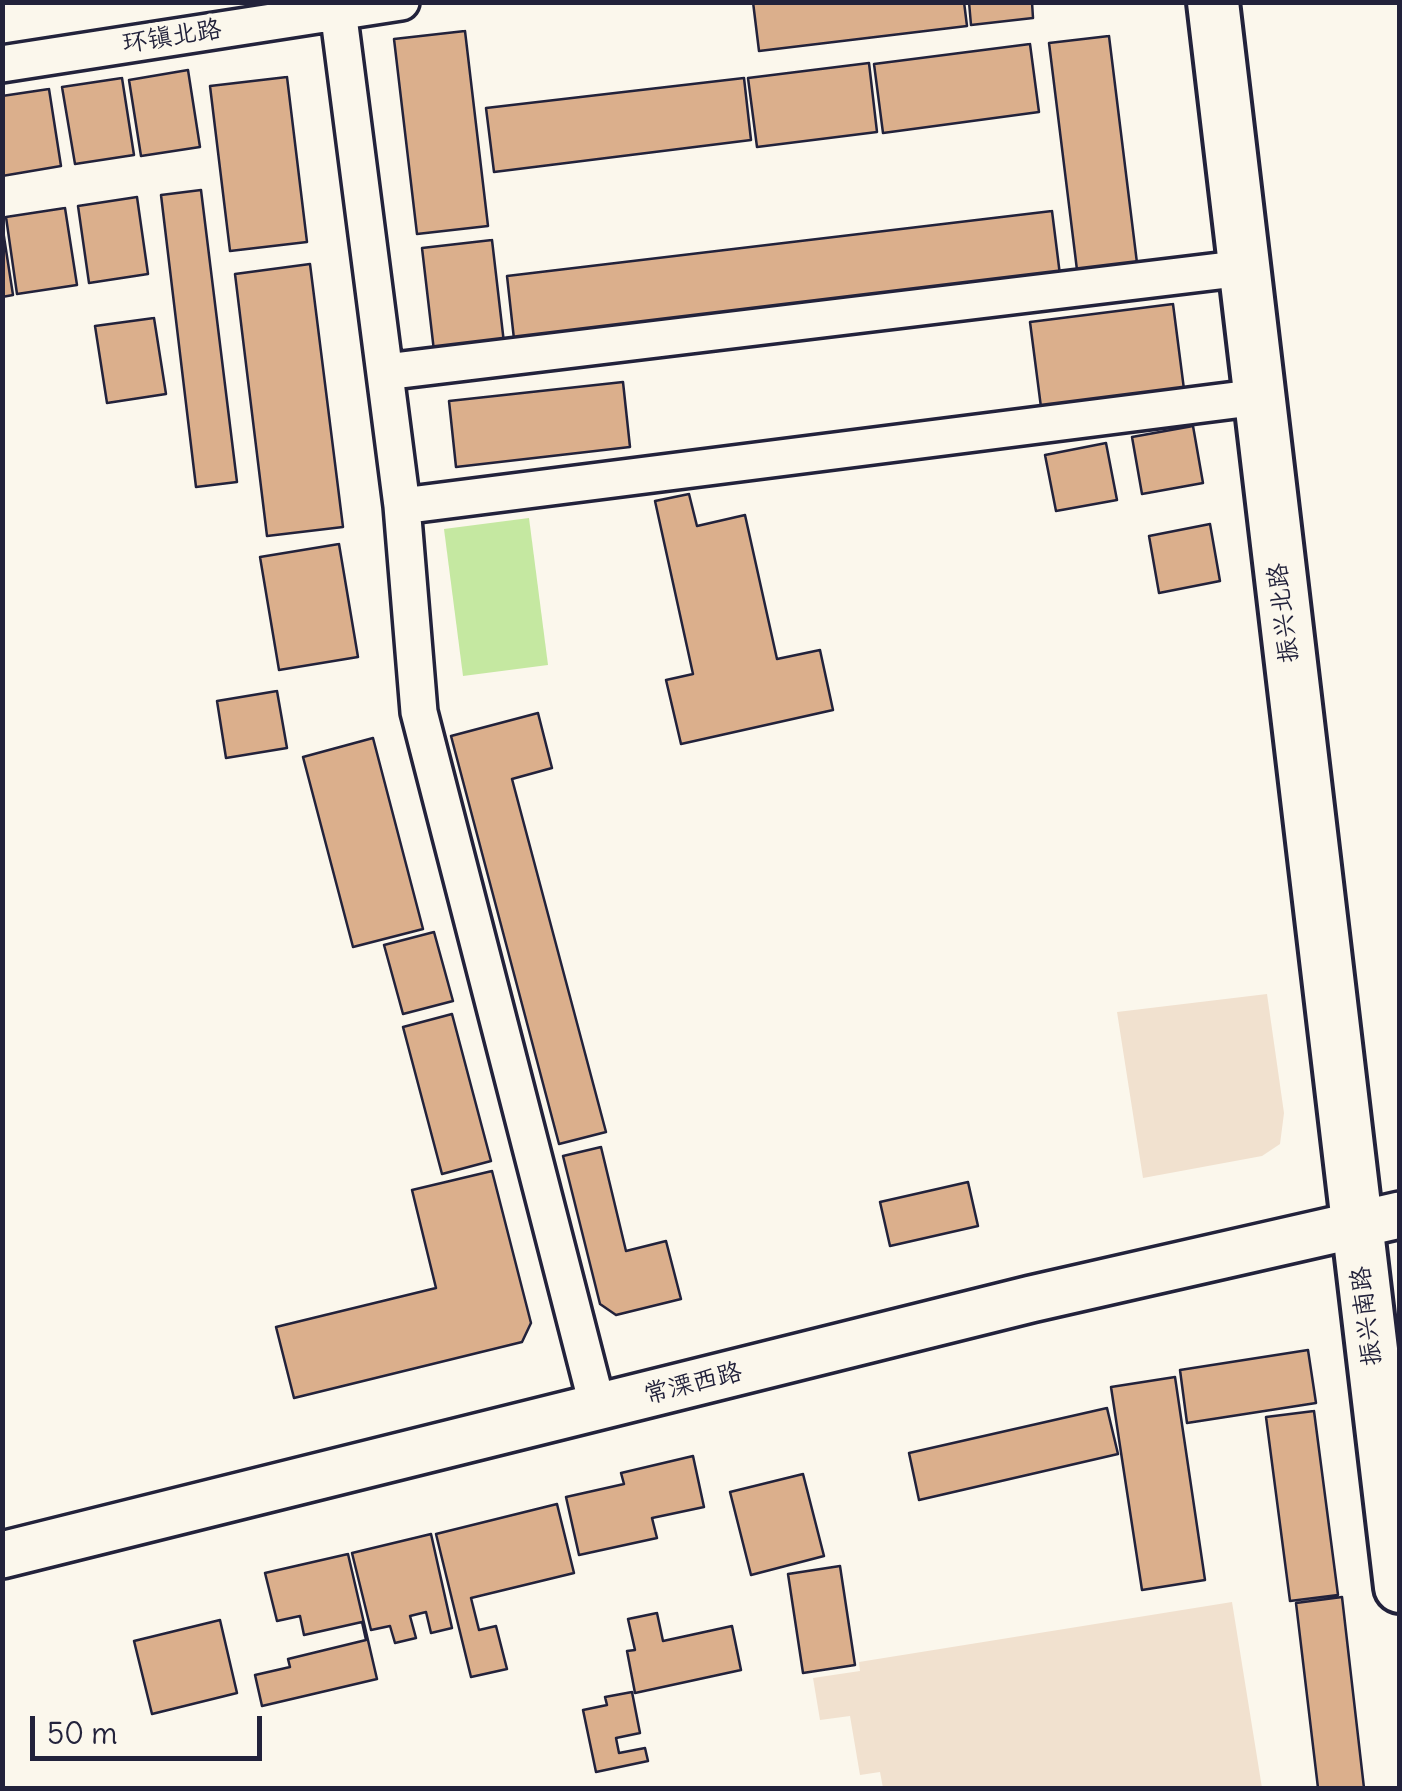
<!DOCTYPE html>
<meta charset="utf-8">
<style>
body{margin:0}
#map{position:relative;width:1402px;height:1791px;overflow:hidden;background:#fbf7ec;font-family:Delius,sans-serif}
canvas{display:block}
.frame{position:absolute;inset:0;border:5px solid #22223b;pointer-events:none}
.scale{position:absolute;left:30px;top:1716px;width:232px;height:45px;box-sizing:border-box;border:5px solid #22223b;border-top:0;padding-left:12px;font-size:30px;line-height:35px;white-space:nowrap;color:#22223b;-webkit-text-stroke:8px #fbf7ec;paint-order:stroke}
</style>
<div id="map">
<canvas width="1402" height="1791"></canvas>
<div class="frame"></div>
<div class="scale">50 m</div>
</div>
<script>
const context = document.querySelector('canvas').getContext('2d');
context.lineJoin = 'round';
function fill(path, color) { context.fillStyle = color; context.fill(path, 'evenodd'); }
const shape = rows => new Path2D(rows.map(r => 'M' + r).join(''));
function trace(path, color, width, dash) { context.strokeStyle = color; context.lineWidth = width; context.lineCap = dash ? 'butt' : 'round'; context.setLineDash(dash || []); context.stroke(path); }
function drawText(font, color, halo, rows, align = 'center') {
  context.font = font + ' Delius,"LXGW WenKai TC",sans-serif'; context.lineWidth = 8; context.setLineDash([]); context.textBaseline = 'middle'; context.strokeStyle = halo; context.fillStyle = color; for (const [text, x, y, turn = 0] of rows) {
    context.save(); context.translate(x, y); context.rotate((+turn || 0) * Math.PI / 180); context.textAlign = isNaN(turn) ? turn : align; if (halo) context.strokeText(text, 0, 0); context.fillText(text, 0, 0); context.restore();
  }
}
fill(shape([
 [1267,994,1284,1113,1280,1144,1262,1156,1143,1178,1117,1012],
 [1232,1602,1262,1788,883,1788,880,1772,860,1775,850,1716,820,1720,813,1678,860,1671,859,1662]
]), '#f1e1cf');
fill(shape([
 [529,518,548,665,463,676,444,529]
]), '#c5e8a1');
const building = shape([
 [753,2,964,2,967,26,759,51,753,2],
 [969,2,1032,2,1033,18,971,25,969,2],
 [465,31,488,226,417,234,394,39,465,31],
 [1109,36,1138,271,1078,278,1049,43,1109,36],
 [1030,44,1039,112,883,133,874,64,1030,44],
 [869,63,877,132,757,147,748,78,869,63],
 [188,70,200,147,141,156,129,80,188,70],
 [287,77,307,242,230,251,210,86,287,77],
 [122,78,134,155,75,164,62,87,122,78],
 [744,78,751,140,494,172,486,108,744,78],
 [49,89,61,166,2,176,2,96,49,89],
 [201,190,237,482,196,487,161,195,201,190],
 [137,197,148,274,89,283,78,206,137,197],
 [65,208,77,285,17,294,6,217,65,208],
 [1052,211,1061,283,515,348,507,276,1052,211],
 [2,224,13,295,2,297,2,224],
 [492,240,504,343,434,351,422,248,492,240],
 [310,264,343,527,267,536,235,274,310,264],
 [1173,304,1185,397,1042,415,1030,322,1173,304],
 [154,318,166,394,107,403,95,326,154,318],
 [623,382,630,447,456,467,449,401,623,382],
 [1193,426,1203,483,1142,494,1132,437,1193,426],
 [1106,443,1117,500,1056,511,1045,455,1106,443],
 [689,494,697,526,745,515,777,659,820,650,833,710,681,744,666,680,693,674,655,501,689,494],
 [1210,524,1220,581,1159,593,1149,536,1210,524],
 [339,544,358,657,279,670,260,557,339,544],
 [277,691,287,748,226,758,217,701,277,691],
 [538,713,552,768,512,779,606,1132,559,1144,451,736,538,713],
 [373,738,423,929,353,947,303,757,373,738],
 [434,932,453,1001,403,1014,384,945,434,932],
 [452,1014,491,1161,442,1174,403,1027,452,1014],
 [601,1147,626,1251,666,1241,681,1299,616,1315,600,1304,563,1156,601,1147],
 [492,1171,531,1323,522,1342,294,1398,276,1327,436,1288,412,1190,492,1171],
 [968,1182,978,1226,890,1246,880,1202,968,1182],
 [1308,1350,1316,1403,1187,1423,1180,1370,1308,1350],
 [1175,1377,1205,1580,1142,1590,1111,1387,1175,1377],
 [1107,1408,1118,1454,919,1500,909,1453,1107,1408],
 [1314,1411,1338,1595,1290,1601,1266,1417,1314,1411],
 [693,1456,704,1507,652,1518,657,1538,579,1555,566,1497,624,1484,621,1473,693,1456],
 [803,1474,824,1556,751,1575,730,1492,803,1474],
 [557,1504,574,1573,471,1598,479,1630,496,1626,507,1669,471,1677,436,1534,557,1504],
 [431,1534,452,1628,431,1633,426,1612,410,1616,416,1638,395,1643,390,1626,371,1630,352,1553,431,1534],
 [348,1554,377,1679,262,1706,255,1675,290,1667,288,1659,366,1640,362,1622,304,1635,300,1616,277,1621,265,1573,348,1554],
 [840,1566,855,1665,803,1673,788,1574,840,1566],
 [1342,1597,1364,1788,1318,1788,1296,1603,1342,1597],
 [657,1613,663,1641,732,1626,741,1670,635,1693,627,1651,635,1650,628,1619,657,1613],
 [220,1620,237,1693,152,1714,134,1641,220,1620],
 [632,1692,640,1733,616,1738,619,1753,645,1748,648,1761,596,1772,583,1710,607,1705,605,1697,632,1692]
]);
fill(building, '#dbaf8c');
trace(building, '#22223b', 2.5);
const minor = shape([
 [337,2,402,506,419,712,598,1408],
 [2,64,401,2],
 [385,372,1244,268],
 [402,506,1259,397]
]);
const tertiary = shape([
 [2,1555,1031,1299,1400,1215]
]);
const secondary = shape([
 [1213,2,1400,1587]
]);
trace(minor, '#22223b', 42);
trace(tertiary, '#22223b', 52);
trace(secondary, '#22223b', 58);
trace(minor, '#fbf7ec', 35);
trace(tertiary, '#fbf7ec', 45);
trace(secondary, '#fbf7ec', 50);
drawText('25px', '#22223b', '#fbf7ec', [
 ["环镇北路",172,37,-9],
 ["振兴北路",1284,613,-97],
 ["振兴南路",1367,1316,-97],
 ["常溧西路",693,1384,-14]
]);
</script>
